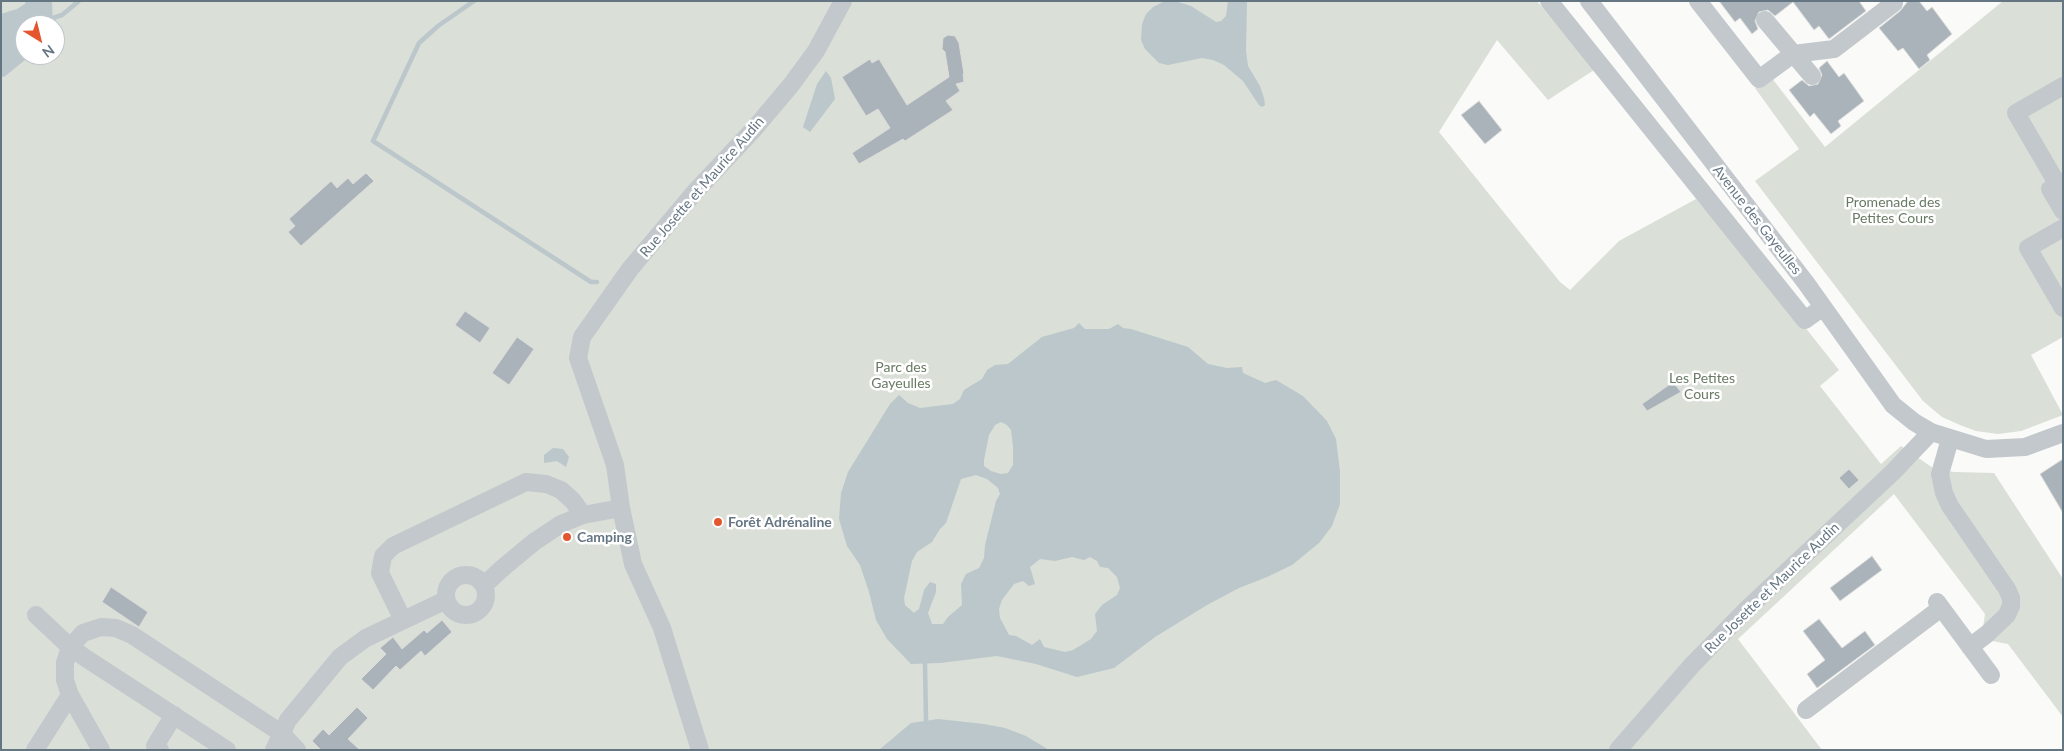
<!DOCTYPE html>
<meta charset="utf-8">
<style>
body{margin:0}
#map{position:relative;width:2064px;height:751px;overflow:hidden;background:#fafaf8;font-family:Lato,sans-serif}
canvas{display:block}
.frame{position:absolute;inset:0;border:2px solid #657683;pointer-events:none}
.north{position:absolute;left:15px;top:15px;width:50px;height:50px;box-sizing:border-box;background:#fff;border:1px solid #c1c8cd;border-radius:50%;rotate:144deg;font-size:14px;font-weight:700;line-height:20px;text-align:center;color:#657683}
.north::after{content:'';display:block;margin:auto;width:18px;height:22px;background:#e4572e;clip-path:polygon(50% 0,100% 100%,50% 72%,0 100%)}
</style>
<div id="map">
<canvas width="2064" height="751"></canvas>
<div class="frame"></div>
<div class="north">N</div>
</div>
<script>
const context = document.querySelector('canvas').getContext('2d');
context.lineJoin = 'round';
function fill(path, color) { context.fillStyle = color; context.fill(path, 'evenodd'); }
const shape = rows => new Path2D(rows.map(r => 'M' + r).join(''));
function trace(path, color, width, dash) { context.strokeStyle = color; context.lineWidth = width; context.lineCap = dash ? 'butt' : 'round'; context.setLineDash(dash || []); context.stroke(path); }
function drawText(font, color, halo, rows, align = 'center') {
  context.font = font + ' Lato,sans-serif'; context.lineWidth = 5; context.setLineDash([]); context.textBaseline = 'middle'; context.strokeStyle = halo; context.fillStyle = color; for (const [text, x, y, turn = 0] of rows) {
    context.save(); context.translate(x, y); context.rotate((+turn || 0) * Math.PI / 180); context.textAlign = isNaN(turn) ? turn : align; if (halo) context.strokeText(text, 0, 0); context.fillText(text, 0, 0); context.restore();
  }
}
fill(shape([
 [1,1,1537,1,1594,70,1548,100,1497,40,1439,132,1560,282,1570,290,1619,241,1696,199,1781,297,1839,370,1820,386,1881,464,1901,446,1933,468,1954,472,1994,473,2063,579,2063,717,2008,644,1992,641,1983,628,1985,614,1894,494,1738,639,1822,750,1,750],
 [25,25,55,25,55,55,25,55],
 [2003,1,2063,1,2063,337,2031,355,2063,415,2021,431,1998,434,1976,431,1960,425,1942,417,1923,401,1755,181,1799,149,1755,88,1771,77,1825,147]
]), '#dadfd7');
fill(shape([
 [26,1,52,1,53,25,25,25,25,55,31,55,4,77,1,76,1,14,17,9,25,4],
 [1228,1,1247,1,1246,51,1248,66,1260,86,1264,98,1265,105,1262,107,1259,105,1243,81,1224,65,1213,60,1202,58,1168,65,1159,63,1145,49,1141,40,1142,24,1146,14,1153,7,1163,2,1178,2,1191,6,1216,22,1221,21,1226,16],
 [826,71,831,78,835,99,810,132,803,127,817,84],
 [1079,323,1085,329,1109,329,1118,324,1123,328,1131,329,1188,347,1208,364,1227,368,1242,367,1243,373,1265,383,1276,380,1303,396,1327,421,1336,439,1340,472,1340,504,1332,526,1319,543,1292,565,1267,577,1239,588,1207,605,1155,637,1114,668,1077,677,1036,664,997,656,940,663,911,664,887,639,876,620,869,592,860,565,847,546,839,519,841,493,848,472,890,404,899,395,908,403,920,408,953,404,960,399,964,390,982,379,987,370,995,365,1008,364,1042,337,1074,328],
 [1001,422,1007,425,1011,430,1013,447,1013,465,1008,473,1001,474,991,471,984,466,984,460,989,435,995,425],
 [976,475,987,479,998,488,1000,494,996,501,985,545,984,558,979,568,966,574,961,584,962,605,948,617,943,624,932,624,928,613,936,592,936,584,930,582,924,590,919,609,914,613,905,605,904,598,912,561,917,552,932,542,940,529,946,523,961,479],
 [1072,557,1084,560,1090,557,1097,561,1100,567,1108,568,1117,577,1120,588,1117,595,1102,605,1095,614,1097,631,1091,639,1073,650,1065,652,1044,647,1040,639,1032,645,1016,636,1009,635,1000,618,999,609,1002,600,1014,584,1023,581,1029,586,1035,584,1030,567,1040,559,1055,561],
 [553,448,563,449,569,457,566,467,557,461,544,463,544,455],
 [938,719,984,724,1005,728,1026,736,1049,750,879,750,911,723]
]), '#bbc7cb');
trace(shape([
 [474,1,438,26,419,43,373,141,591,282,597,282],
 [47,20,62,15,79,1],
 [925,663,926,721]
]), '#bbc7cb', 4.5);
const building = shape([
 [1719,1,1859,1,1866,11,1829,39,1819,26,1814,30,1793,2,1775,16,1768,10,1759,12,1755,21,1758,29,1752,34,1740,18,1735,22,1719,1],
 [1908,1,1919,1,1927,11,1932,7,1952,34,1927,55,1930,60,1919,69,1903,48,1898,51,1879,28,1900,11,1908,1],
 [948,35,955,36,959,43,964,74,963,74,964,82,956,84,960,91,946,101,953,110,905,141,903,139,859,164,852,153,890,128,878,109,866,116,842,77,870,59,872,63,879,59,907,105,949,77,945,52,942,49,943,38,948,35],
 [1827,61,1839,77,1844,73,1864,101,1838,121,1841,126,1831,134,1814,113,1810,117,1789,90,1802,80,1809,86,1818,84,1822,75,1819,68,1827,61],
 [1479,101,1502,130,1485,144,1461,115,1479,101],
 [366,173,374,181,301,246,288,232,295,226,289,219,331,181,337,188,348,178,353,184,366,173],
 [465,311,490,328,480,343,455,325,465,311],
 [517,337,534,349,509,385,492,373,517,337],
 [1673,382,1681,392,1647,411,1642,404,1673,382],
 [2063,459,2063,513,2040,474,2063,459],
 [1849,469,1859,480,1849,489,1839,478,1849,469],
 [1872,556,1882,570,1840,601,1830,588,1872,556],
 [111,587,148,612,139,627,102,602,111,587],
 [1819,619,1842,648,1865,631,1875,645,1817,688,1807,674,1825,660,1803,631,1819,619],
 [442,620,452,632,425,656,421,651,400,670,396,666,373,690,361,679,386,654,380,648,393,637,402,649,424,630,427,633,442,620],
 [357,707,368,718,348,739,360,750,321,750,312,741,323,729,329,735,357,707]
]);
fill(building, '#aab3b9');
trace(building, '#dcdcda', 1);
trace(shape([
 [1549,1,1805,320,1823,307],
 [1589,1,1806,283,1893,405,1914,422,1931,432,1986,449,2025,447,2063,433],
 [1698,1,1759,79,1793,54,1834,49,1894,3,1893,1],
 [1765,20,1812,76],
 [2062,182,2050,189,2063,211],
 [2058,185,2016,113,2063,86],
 [2063,228,2028,248,2063,308],
 [1950,439,1940,474,1944,493,1950,506,2007,589,2011,598,2011,606,2007,615,1987,634,1970,647],
 '446 595a20 20 0 1 1 40 0a20 20 0 1 1-40 0Z',
 [484,585,505,566,534,542,561,524,583,515,621,508],
 [1937,602,1991,675],
 [36,615,70,647,87,659,227,750],
 [403,620,380,573,383,556,393,546,526,482,546,484,561,490,573,501,583,515],
 [1806,710,1941,608],
 [35,750,70,695],
 [101,750,70,695,65,680,65,663,70,647,83,633,101,627,116,628,132,635,281,733,297,750],
 [160,750,155,746,174,715],
 [274,750,288,720,340,657,366,638,446,600],
 [700,750,662,628,633,564,621,508,615,465,578,358,582,337,630,269,694,193,754,129,791,85,816,51,843,1],
 [1618,750,1693,664,1747,609,1893,472,1931,432]
]), '#c3c8cc', 18);
for (const [x, y, r, color] of [
 [718,522,5,"#e4572e"],
 [567,537,5,"#e4572e"]
]) { const dot = new Path2D(); dot.arc(x, y, r, 0, 2 * Math.PI); context.fillStyle = color; context.fill(dot); trace(dot, '#fff', 2); }
drawText('14px', '#657683', '#fff', [
 ["Rue Josette et Maurice Audin",702,187,-49],
 ["Avenue des Gayeulles",1757,220,52],
 ["Rue Josette et Maurice Audin",1772,588,-44]
]);
drawText('14px', '#687a64', '#fff', [
 ["Promenade des",1893,202],
 ["Petites Cours",1893,218],
 ["Parc des",901,367],
 ["Gayeulles",901,383],
 ["Les Petites",1702,378],
 ["Cours",1702,394]
]);
drawText('bold 14px', '#657683', '#fff', [
 ["Forêt Adrénaline",728,522],
 ["Camping",577,537]
], 'left');
</script>
